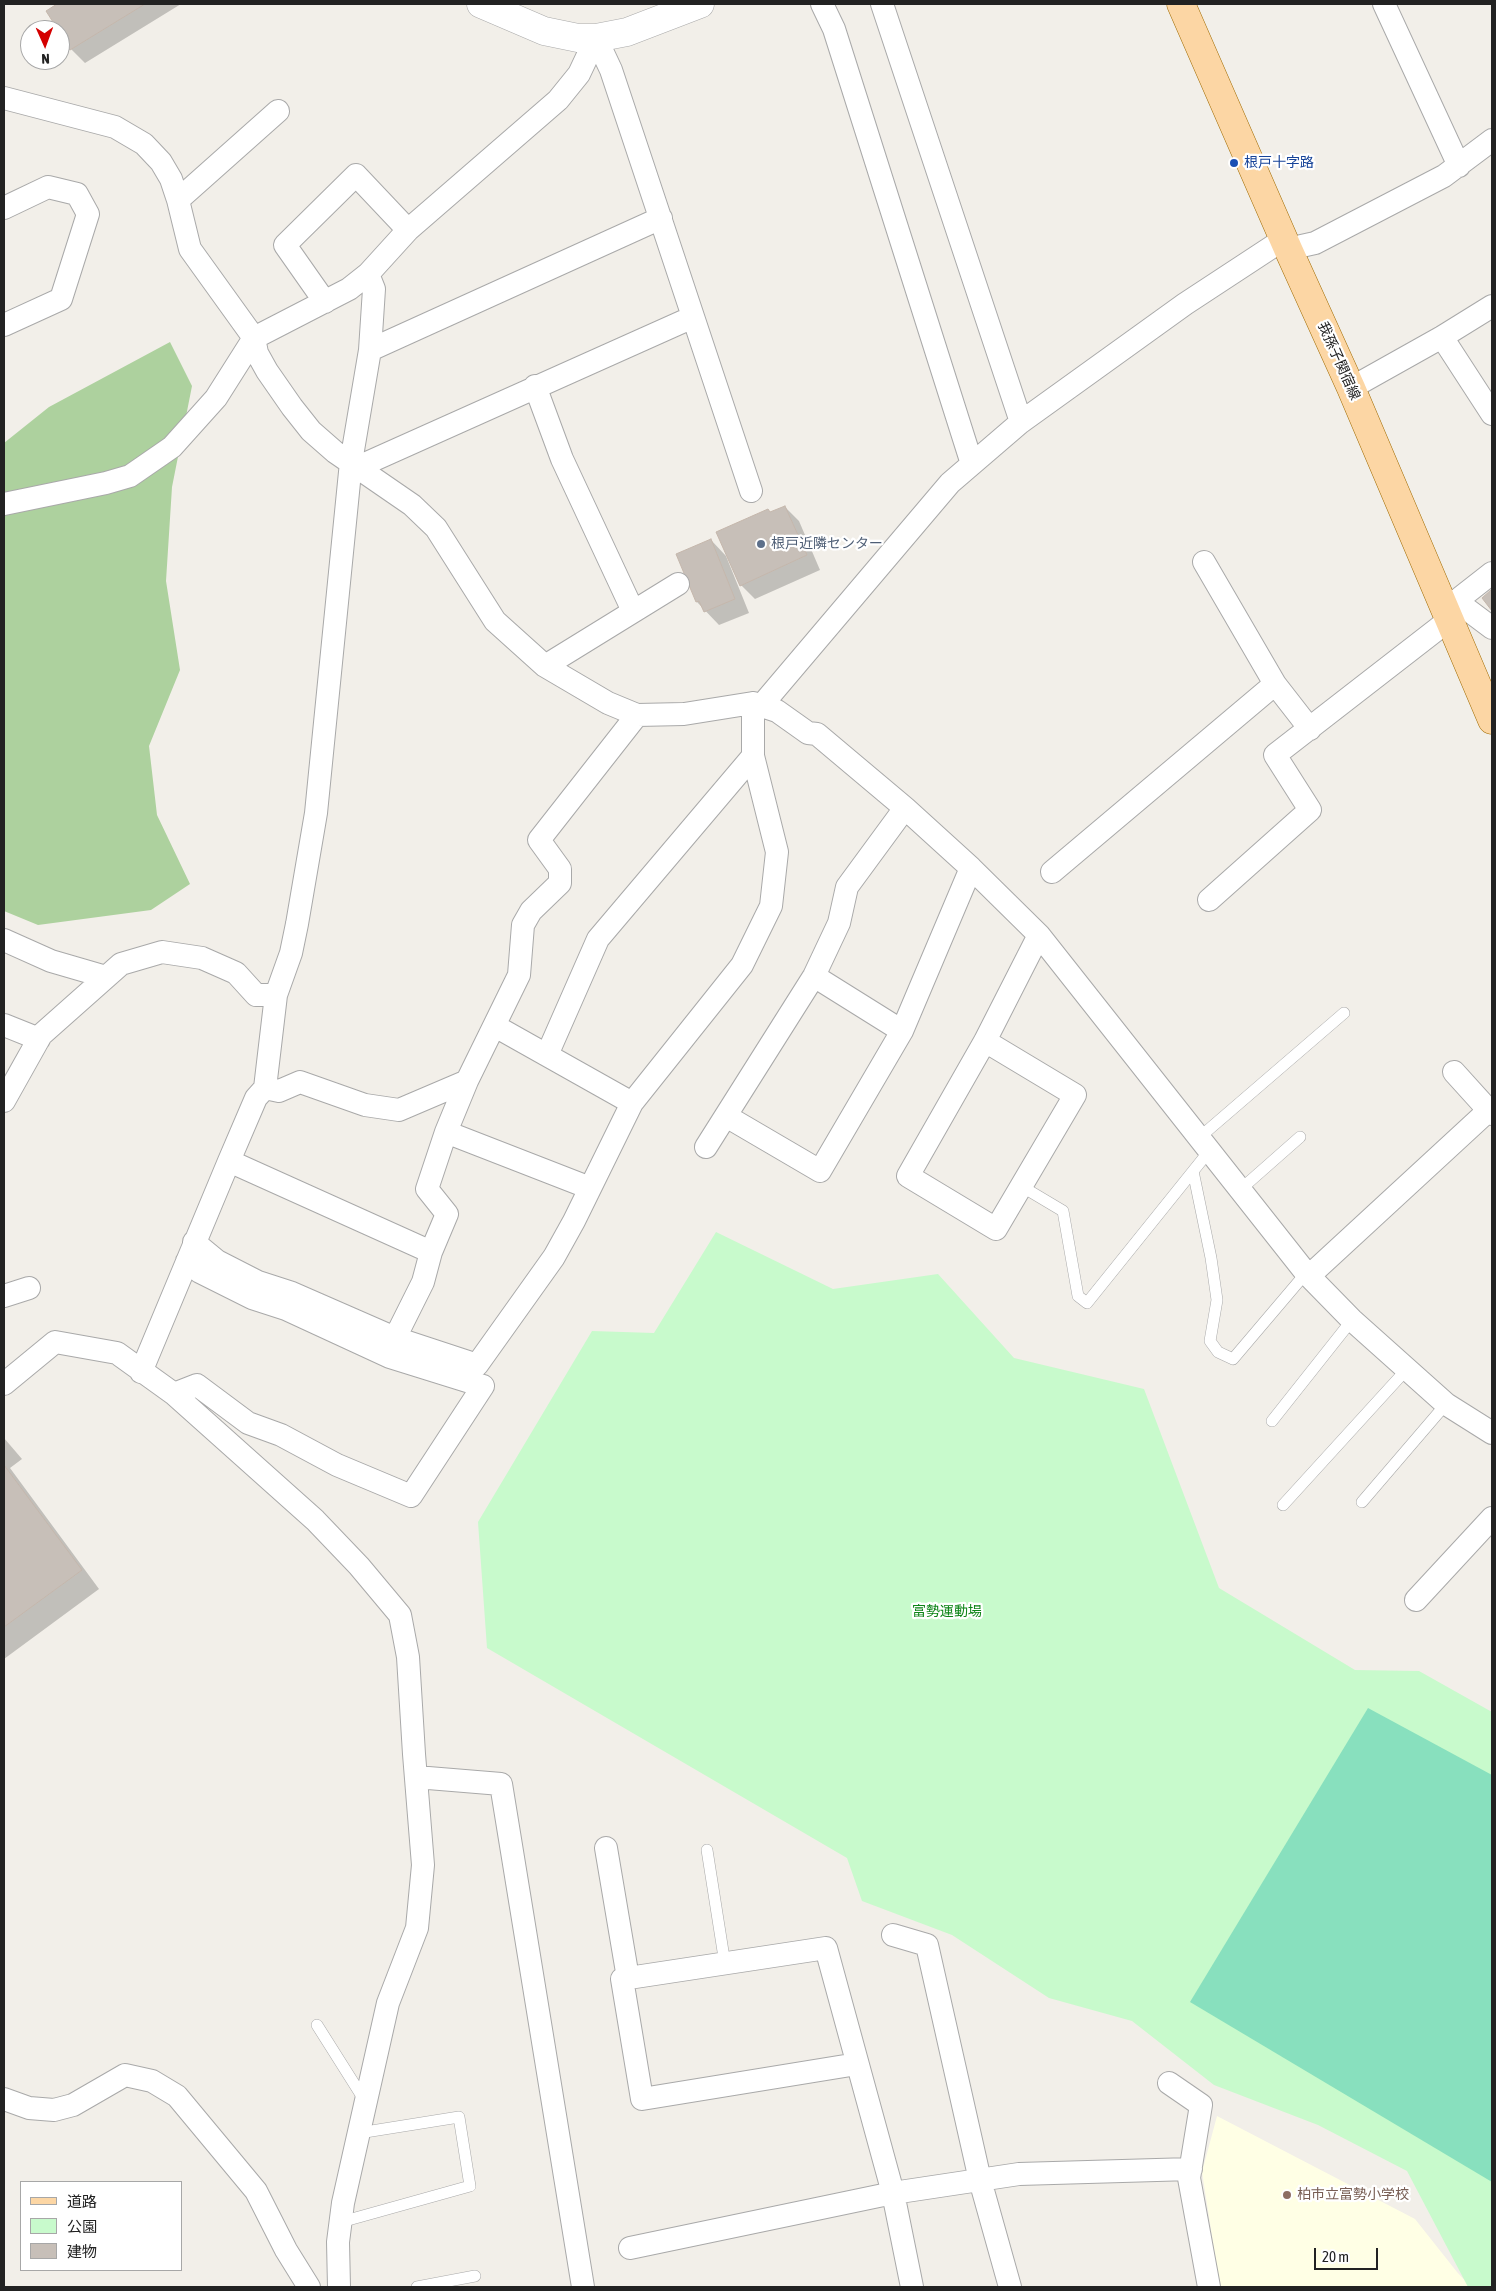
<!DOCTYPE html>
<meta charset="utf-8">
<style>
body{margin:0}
#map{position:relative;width:1496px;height:2291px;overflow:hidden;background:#f2efe9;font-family:"Asap Condensed","Noto Sans JP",sans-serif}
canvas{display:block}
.frame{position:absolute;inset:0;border:5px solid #222;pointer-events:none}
.legend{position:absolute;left:20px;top:2181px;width:162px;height:90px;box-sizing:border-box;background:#fff;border:1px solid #a7a7a7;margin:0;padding:6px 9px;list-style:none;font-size:15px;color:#222}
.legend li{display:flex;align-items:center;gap:10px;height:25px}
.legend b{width:25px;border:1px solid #a7a7a7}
.north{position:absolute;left:20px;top:20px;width:50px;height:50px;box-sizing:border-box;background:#fff;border:1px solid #a7a7a7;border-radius:50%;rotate:178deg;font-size:14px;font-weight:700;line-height:20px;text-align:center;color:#222}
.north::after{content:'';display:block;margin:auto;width:18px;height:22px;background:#d40000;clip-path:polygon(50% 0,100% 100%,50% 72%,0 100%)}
.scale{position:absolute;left:1314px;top:2248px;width:64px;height:22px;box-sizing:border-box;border:2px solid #222;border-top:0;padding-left:6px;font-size:15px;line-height:18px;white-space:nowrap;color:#222;-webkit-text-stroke:4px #fff;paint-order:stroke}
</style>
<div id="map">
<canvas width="1496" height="2291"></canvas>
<div class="frame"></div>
<ul class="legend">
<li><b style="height:6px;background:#fcd6a4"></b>道路</li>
<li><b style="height:14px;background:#c8facc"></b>公園</li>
<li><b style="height:14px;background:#c7bfb8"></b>建物</li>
</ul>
<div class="north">N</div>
<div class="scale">20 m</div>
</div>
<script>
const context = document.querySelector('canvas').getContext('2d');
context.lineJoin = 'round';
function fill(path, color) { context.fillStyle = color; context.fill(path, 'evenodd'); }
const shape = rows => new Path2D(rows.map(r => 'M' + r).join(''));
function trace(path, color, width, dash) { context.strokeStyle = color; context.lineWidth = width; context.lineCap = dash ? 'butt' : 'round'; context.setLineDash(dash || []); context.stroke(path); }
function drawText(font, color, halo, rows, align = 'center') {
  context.font = font + ' "Asap Condensed","Noto Sans JP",sans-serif'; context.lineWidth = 4.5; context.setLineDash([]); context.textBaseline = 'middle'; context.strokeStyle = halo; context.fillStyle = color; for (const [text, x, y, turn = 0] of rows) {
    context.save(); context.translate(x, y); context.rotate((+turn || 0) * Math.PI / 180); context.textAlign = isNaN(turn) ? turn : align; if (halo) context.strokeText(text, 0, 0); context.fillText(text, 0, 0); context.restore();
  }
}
fill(shape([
 [1217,2116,1415,2219,1457,2272,1471,2287,1220,2287,1202,2172]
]), '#ffffe5');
fill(shape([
 [170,342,192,386,172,487,166,581,180,670,149,746,157,815,190,884,151,910,38,925,4,911,4,443,49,407]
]), '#add19e');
fill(shape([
 [716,1232,833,1289,938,1274,1014,1358,1144,1389,1219,1588,1355,1670,1419,1671,1492,1712,1492,2287,1468,2287,1407,2171,1318,2125,1214,2085,1132,2021,1049,1998,952,1935,862,1901,847,1858,487,1648,478,1522,592,1331,654,1333]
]), '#c8facc');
fill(shape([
 [1368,1708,1492,1775,1492,2182,1190,2002]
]), '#88e0be');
fill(shape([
 [60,4,181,4,85,63,71,49,48,11],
 [785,507,799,521,820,570,755,599,741,585],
 [711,540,726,556,749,613,719,625,697,602,677,554],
 [4,1438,22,1459,10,1468,99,1589,4,1659]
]), '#0003');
const building = shape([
 [57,4,145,4,70,50,60,34,60,30,58,30,46,11,57,4],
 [785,506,807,555,740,586,716,532,768,509,770,512,785,506],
 [711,539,735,599,704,612,699,601,696,602,676,554,711,539],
 [1492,589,1492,611,1482,598,1492,589],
 [4,1465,82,1570,4,1627,4,1465]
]);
fill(building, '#c7bfb8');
trace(building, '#c4b6ab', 1);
const service = shape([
 [1200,1137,1344,1013],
 [1193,1171,1211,1258,1217,1300,1210,1341,1218,1352,1233,1359,1306,1273],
 [1021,1186,1063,1211,1078,1296,1087,1303,1210,1150],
 [1241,1189,1300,1137],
 [1272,1421,1352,1320],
 [1362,1502,1446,1404],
 [1283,1505,1407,1369],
 [707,1850,725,1964],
 [317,2025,365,2101],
 [341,2222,470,2186,459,2117,359,2133],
 [417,2287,475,2276]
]);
const minor = shape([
 [822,4,834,29,972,464],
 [882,4,1021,422],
 [1384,4,1459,166],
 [596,38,611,70,751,491],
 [4,98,115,127,144,144,161,162,171,179,178,200,190,249,254,338,257,353,267,371,292,407,311,431,335,452,412,505,436,528,495,621,545,666,608,703,637,715,684,714,753,703,777,711,808,733,817,734,905,808,971,868,1039,935,1306,1273,1352,1320,1446,1404,1492,1433],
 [178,200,278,111],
 [4,208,48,187,77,194,88,214,61,299,4,325],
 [1288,249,1315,243,1444,176,1492,140],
 [325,302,285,245,356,175,408,230],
 [1442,337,1492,414],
 [370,350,661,218],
 [535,386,562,459,633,611],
 [1351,388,1442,337,1492,306],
 [358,467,693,317],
 [4,504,106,483,130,476,172,447,216,398,254,338,349,289,368,274,408,230,558,100,579,74,596,38],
 [1204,562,1275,684],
 [1456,601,1492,628],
 [1446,609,1492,573],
 [545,666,678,584],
 [761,706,950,483,1021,422,1185,304,1284,239],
 [1052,872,1275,684,1310,729],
 [1209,900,1310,810,1275,755,1449,620],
 [4,940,51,961,106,977],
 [814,976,902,1031],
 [4,1025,39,1039],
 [495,1026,632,1103],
 [985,1041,1075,1095,996,1229,908,1176,985,1041,1039,935],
 [547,1055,598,939,753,756],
 [1454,1072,1492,1114],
 [265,1088,279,1091,300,1082,365,1105,399,1110,467,1081],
 [4,1101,41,1035,121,964,162,952,202,958,236,973,256,995,276,995],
 [726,1116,820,1171,902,1031,971,868],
 [446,1132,590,1188],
 [706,1147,814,976,839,923,847,887,905,808],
 [229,1161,431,1252],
 [194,1242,217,1261,258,1282,292,1293,395,1338,477,1365,554,1257,574,1221,632,1103,742,965,771,906,777,852,753,756,753,703],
 [1309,1276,1489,1110],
 [4,1296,29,1288],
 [395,1338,423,1282,431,1252,447,1214,427,1189,446,1132,467,1081,519,975,523,925,531,911,560,883,560,869,539,840,637,715],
 [141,1372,229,1161,256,1098,265,1088,276,995,291,953,297,924,316,813,351,462,370,350,374,289,368,274],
 [4,1384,55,1342,117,1353,174,1394,315,1520,359,1566,400,1615,408,1657,414,1754,423,1865,417,1928,388,2003,343,2203,338,2242,339,2287],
 [174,1394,197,1385,248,1423,281,1435,337,1465,411,1496,483,1386,390,1357,286,1309,252,1298,200,1272,187,1261],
 [1416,1600,1492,1518],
 [416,1777,501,1784,583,2287],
 [606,1848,628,1978],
 [893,1935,927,1945,980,2180,1010,2287],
 [857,2064,642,2099,622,1979,826,1948,893,2193,912,2287],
 [1169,2083,1201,2105,1189,2178,1209,2287],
 [4,2099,29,2108,54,2110,73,2105,125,2075,152,2081,177,2096,256,2191,286,2250,309,2287],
 [630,2248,893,2193,1019,2174,1191,2169]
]);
const tertiary = shape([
 [481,4,544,31,578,38,596,38,627,32,700,4]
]);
const primary = shape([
 [1181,4,1288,249,1351,388,1492,720]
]);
trace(service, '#a9a9a9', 12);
trace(minor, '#a9a9a9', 24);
trace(tertiary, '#a9a9a9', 29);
trace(primary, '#a06b00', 29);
trace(service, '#fff', 11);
trace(minor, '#fff', 22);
trace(tertiary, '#fff', 28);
trace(primary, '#fcd6a4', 28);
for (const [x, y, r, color] of [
 [1234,163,5,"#1a4fb4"],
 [761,544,5,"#5c6f8a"],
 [1287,2195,5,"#8d6e63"]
]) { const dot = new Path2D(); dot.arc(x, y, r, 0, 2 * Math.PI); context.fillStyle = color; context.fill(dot); trace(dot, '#fff', 2); }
drawText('14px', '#164399', '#fff', [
 ["根戸十字路",1244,163]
], 'left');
drawText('14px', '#222', '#fff', [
 ["我孫子関宿線",1339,361,66]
]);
drawText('14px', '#4e5e75', '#fff', [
 ["根戸近隣センター",771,544]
], 'left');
drawText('14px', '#0c8416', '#fff', [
 ["富勢運動場",947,1612]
]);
drawText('14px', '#785e54', '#fff', [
 ["柏市立富勢小学校",1297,2195]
], 'left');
</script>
